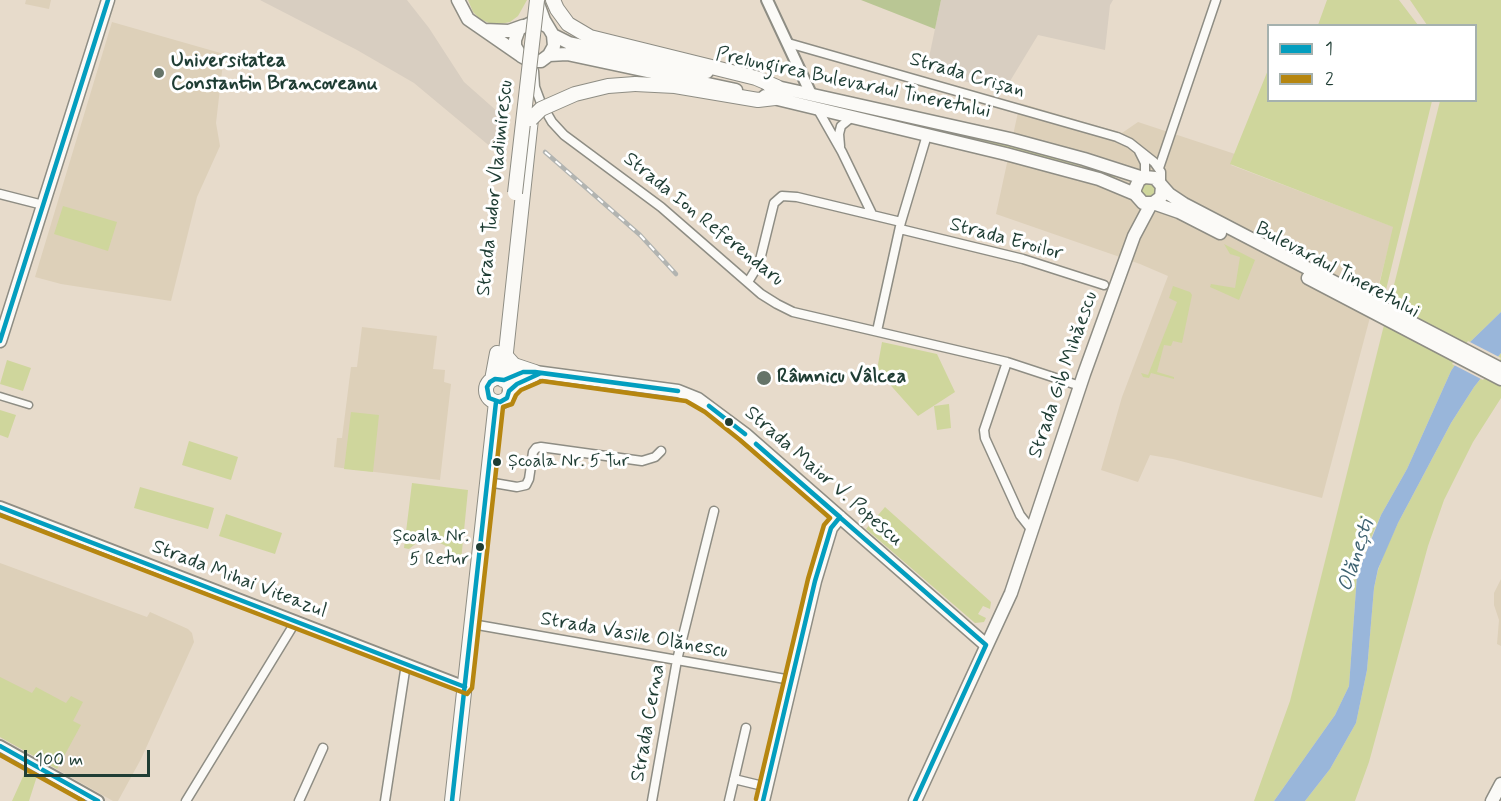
<!DOCTYPE html>
<meta charset="utf-8">
<style>
body{margin:0}
#map{position:relative;width:1501px;height:801px;overflow:hidden;background:#e7dbcb;font-family:Mynerve,sans-serif}
canvas{display:block}
.legend{position:absolute;left:1267px;top:24px;width:210px;height:78px;box-sizing:border-box;background:#fff;border:2px solid #a5b1ae;margin:0;padding:8px 10px;list-style:none;font-size:18px;color:#1f3d34}
.legend li{display:flex;align-items:center;gap:12px;height:30px}
.legend b{width:30px;border:2px solid #a5b1ae}
.scale{position:absolute;left:24px;top:750px;width:126px;height:27px;box-sizing:border-box;border:3px solid #1f3d34;border-top:0;padding-left:8px;font-size:18px;line-height:21px;white-space:nowrap;color:#1f3d34;-webkit-text-stroke:4px #fff;paint-order:stroke}
</style>
<div id="map">
<canvas width="1501" height="801"></canvas>
<ul class="legend">
<li><b style="height:8px;background:#039ebf"></b>1</li>
<li><b style="height:8px;background:#b68610"></b>2</li>
</ul>
<div class="scale">100 m</div>
</div>
<script>
const context = document.querySelector('canvas').getContext('2d');
context.lineJoin = 'round';
function fill(path, color) { context.fillStyle = color; context.fill(path, 'evenodd'); }
const shape = rows => new Path2D(rows.map(r => 'M' + r).join(''));
function trace(path, color, width, dash) { context.strokeStyle = color; context.lineWidth = width; context.lineCap = dash ? 'butt' : 'round'; context.setLineDash(dash || []); context.stroke(path); }
function drawText(font, color, halo, rows, align = 'center') {
  context.font = font + ' Mynerve,sans-serif'; context.lineWidth = 6; context.setLineDash([]); context.textBaseline = 'middle'; context.strokeStyle = halo; context.fillStyle = color; for (const [text, x, y, turn = 0] of rows) {
    context.save(); context.translate(x, y); context.rotate((+turn || 0) * Math.PI / 180); context.textAlign = isNaN(turn) ? turn : align; if (halo) context.strokeText(text, 0, 0); context.fillText(text, 0, 0); context.restore();
  }
}
fill(shape([
 [26,0,51,0,49,9,25,4],
 [112,22,224,54,216,123,220,146,197,197,171,301,61,284,35,277],
 [1020,103,1122,133,1138,122,1235,154,1231,165,1394,227,1322,498,1173,459,1150,455,1138,482,1101,470,1122,397,1168,276,1140,264,996,214],
 [362,327,437,336,433,369,445,370,444,382,451,384,440,480,334,467,337,438,342,438,351,367,357,367],
 [0,563,147,617,150,612,188,629,192,633,194,642,141,759,118,801,113,801,0,737],
 [1501,579,1501,646,1497,644,1499,620,1494,605,1494,593]
]), '#ddd0b9');
fill(shape([
 [260,0,407,0,429,28,464,82,507,120,504,158,414,83,357,50],
 [941,0,1113,0,1110,5,1105,50,1038,35,1004,91,926,72]
]), '#d8cec1');
fill(shape([
 [468,0,527,0,518,16,510,22,500,24,489,23,480,19,473,12],
 [1327,0,1399,0,1418,25,1318,25],
 [1410,0,1501,0,1501,312,1470,342,1451,371,1407,469,1381,515,1368,545,1357,575,1349,686,1335,715,1274,801,1254,801,1290,701,1440,101,1476,100,1476,26,1427,25],
 [1268,70,1268,100,1432,101,1384,298,1377,294,1393,227,1230,164],
 [856,108,945,129,944,133,855,113],
 [951,130,1085,163,1116,174,1115,178,1084,167,950,134],
 '1141 190a8 8 0 1 1 16 0a8 8 0 1 1-16 0Z',
 [63,206,117,222,108,251,54,234],
 [1224,244,1255,260,1239,300,1210,287,1211,284,1235,288,1240,257,1230,254],
 [1173,286,1190,292,1192,295,1182,343,1173,341,1171,346,1164,345,1157,372,1174,377,1174,379,1151,373,1149,378,1143,377,1141,373,1148,375,1177,302,1169,298],
 [882,342,937,354,955,392,918,416,877,370],
 [1501,353,1501,398,1473,442,1444,500,1428,546,1369,762,1355,801,1305,801,1330,769,1356,723,1367,670,1374,588,1378,570,1385,551,1398,523,1451,423,1474,387],
 [7,360,31,368,23,391,0,384],
 [949,404,951,428,937,430,934,406],
 [0,410,16,415,8,438,0,435],
 [351,412,379,415,373,472,344,469],
 [189,441,238,457,231,480,182,465],
 [412,483,468,490,461,561,452,560,446,546,432,539,419,541,409,549,404,548],
 [140,487,214,508,208,529,134,508],
 [885,507,991,602,990,609,983,606,978,614,986,618,984,622,975,623,866,529],
 [226,514,282,533,275,554,219,536],
 [0,677,32,693,36,687,66,703,71,696,83,702,73,721,81,725,57,769,0,737],
 [26,770,37,776,29,801,12,801]
]), '#cfd69c');
fill(shape([
 [861,0,941,0,935,29]
]), '#b9c694');
fill(shape([
 [1501,312,1501,353,1474,387,1451,423,1398,523,1378,569,1374,588,1367,670,1356,723,1330,769,1305,801,1274,801,1335,715,1349,686,1357,575,1381,515,1407,469,1451,371,1470,342]
]), '#99b6da');
fill(shape([
 [1468,341,1501,358,1483,380,1452,364]
]), '#e7dbcb');
const pedestrian = shape([
 [0,396,29,405]
]);
const minor = shape([
 [788,43,1117,137,1130,143,1154,162,1161,172,1161,185],
 [534,71,535,87,541,103,552,122,564,135,661,207,761,294,777,304,793,312,1007,362,1080,386],
 [817,108,842,152,872,214],
 [840,146,839,134,841,126,852,117],
 [1139,151,1145,163,1145,177],
 [1159,168,1216,0],
 [0,194,43,205],
 [900,229,1023,259,1104,285],
 [748,282,759,264,774,203,782,196,797,197,901,222],
 [877,331,901,222,927,135],
 [1007,362,984,430,985,438,1020,515,1031,529],
 [488,482,517,487,526,485,529,479,533,452,536,448,541,447,642,461,655,457,661,451],
 [472,624,791,680],
 [734,779,767,787],
 [186,801,296,621],
 [299,801,323,748],
 [385,801,406,664],
 [652,801,677,660,714,511],
 [729,801,746,728]
]);
const tertiary = shape([
 [767,0,811,94],
 [0,507,465,687],
 [0,746,98,801]
]);
const secondary = shape([
 [458,0,468,19,520,55],
 [537,1,544,20,553,35,554,46,549,55,541,61,530,61,521,56,515,46,515,40,519,29,533,22,541,23,548,27],
 [484,30,509,31,523,26],
 [553,35,569,43,707,72],
 [549,55,567,54,736,90],
 [768,85,1010,139,1084,159,1143,178],
 [765,96,1006,154,1099,179,1135,194],
 [1162,186,1161,197,1153,203,1143,203,1135,194,1135,189,1139,180,1145,177,1155,178,1169,194,1184,204,1501,369],
 [1153,203,1179,212,1220,233],
 [1308,278,1501,379],
 [0,341,108,0],
 [504,380,523,372,535,372,678,391,698,399,745,434,986,645],
 [509,391,522,381,535,375],
 [763,801,815,581,831,528,840,517],
 [915,801,1011,593,1084,374,1134,236,1151,204],
 [1492,801,1501,784]
]);
const primary = shape([
 [553,0,557,9,568,24,590,37,756,78,777,87],
 [635,84,675,86,758,100,775,98],
 [506,356,514,365,535,372],
 '486 390a12 12 0 1 1 24 0a12 12 0 1 1-24 0Z',
 [492,380,497,353],
 [503,380,531,119],
 [452,801,496,402]
]);
trace(pedestrian, '#8e8d84', 9);
trace(minor, '#8e8d84', 11);
trace(tertiary, '#8e8d84', 14);
trace(secondary, '#8e8d84', 15);
trace(primary, '#8e8d84', 16);
trace(pedestrian, '#fbfaf7', 6);
trace(minor, '#fbfaf7', 8);
trace(tertiary, '#fbfaf7', 10);
trace(secondary, '#fbfaf7', 12);
trace(primary, '#fbfaf7', 14);
const rail = shape([
 [545,152,640,235,676,274]
]);
trace(rail, '#b2b4b1', 4.5);
trace(rail, '#fff', 2, [7]);
const primaryBridge = shape([
 [531,119,541,109,575,94,608,86,635,84],
 [515,193,537,0]
]);
trace(primaryBridge, '#8e8d84', 16, []);
trace(primaryBridge, '#fbfaf7', 14);
trace(shape([
 [0,341,108,0],
 [523,372,535,372,678,391,541,373,517,384,509,391,507,398,500,402,489,398,487,387,490,382,495,379,504,380,523,372],
 [709,406,745,434],
 [709,406,745,434],
 [756,444,840,517],
 [756,444,986,645,915,801],
 [0,507,465,687],
 [0,746,98,801],
 [452,801,496,402],
 [763,801,815,581,831,528,840,517]
]), '#039ebf', 4.5);
trace(shape([
 [0,515,467,694,472,688,503,407,512,404,516,395,521,390,542,381,686,401,705,412,740,440,830,518,824,525,808,579,756,799],
 [0,755,83,801]
]), '#b68610', 4.5);
for (const [x, y, r, color] of [
 [159,73,6,"#657469"],
 [764,378,8,"#657469"],
 [729,422,5,"#1f3d34"],
 [497,462,5,"#1f3d34"],
 [480,547,5,"#1f3d34"]
]) { const dot = new Path2D(); dot.arc(x, y, r, 0, 2 * Math.PI); context.fillStyle = color; context.fill(dot); trace(dot, '#fff', 2); }
drawText('18px', '#1f3d34', '#fff', [
 ["Școala Nr. 5 Tur",508,462],
 ["Școala Nr.",469,537,"right"],
 ["5 Retur",469,560,"right"]
], 'left');
drawText('bold 20px', '#1f3d34', '#fff', [
 ["Universitatea",171,62],
 ["Constantin Brancoveanu",171,85],
 ["Râmnicu Vâlcea",777,378]
], 'left');
drawText('20px', '#1f3d34', '#fff', [
 ["Strada Crișan",967,76,16],
 ["Prelungirea Bulevardul Tineretului",853,84,12],
 ["Strada Tudor Vladimirescu",496,188,-84],
 ["Strada Ion Referendaru",703,220,39],
 ["Strada Eroilor",1006,240,15],
 ["Bulevardul Tineretului",1337,271,28],
 ["Strada Gib Mihăescu",1064,375,-71],
 ["Strada Maior V. Popescu",823,477,41],
 ["Strada Mihai Viteazul",239,580,21],
 ["Strada Vasile Olănescu",634,636,10],
 ["Strada Cerna",649,723,-80]
]);
drawText('italic 21px', '#3e6271', '#fff', [
 ["Olănești",1357,556,-72]
]);
</script>
